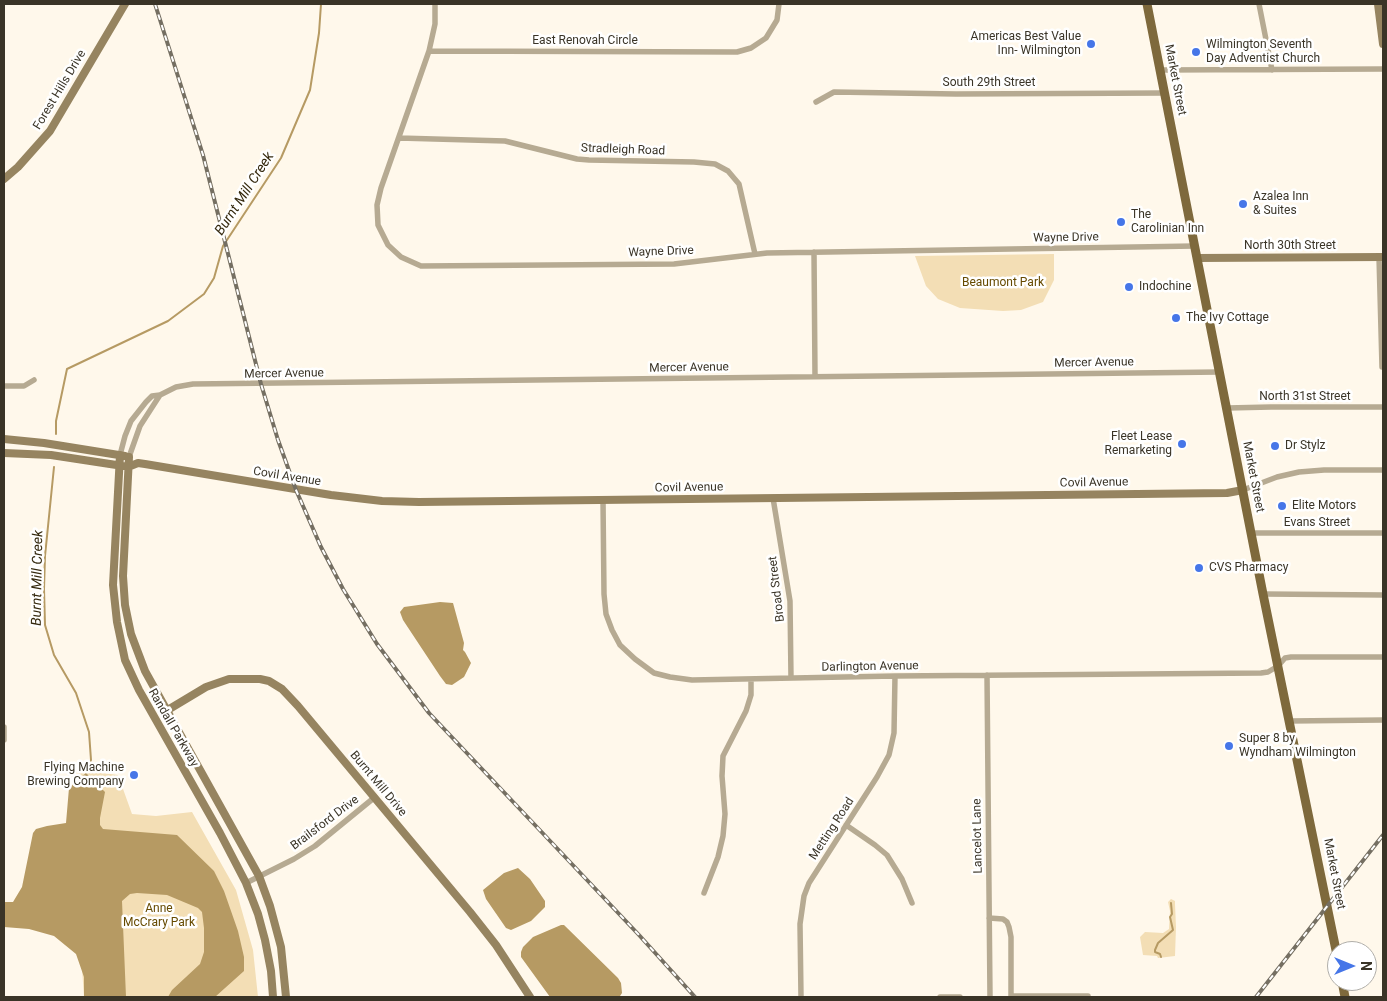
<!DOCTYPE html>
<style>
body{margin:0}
#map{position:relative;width:1387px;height:1001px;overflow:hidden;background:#fff8eb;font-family:Roboto,sans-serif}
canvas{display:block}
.frame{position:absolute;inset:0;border:5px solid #3a3427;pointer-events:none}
.north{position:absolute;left:1327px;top:941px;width:50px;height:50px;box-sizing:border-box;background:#fff;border:1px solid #b0aea9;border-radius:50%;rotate:90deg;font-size:14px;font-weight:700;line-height:20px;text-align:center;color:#3a3427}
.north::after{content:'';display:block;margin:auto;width:18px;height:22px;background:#4676e8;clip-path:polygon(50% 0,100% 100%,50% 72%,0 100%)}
</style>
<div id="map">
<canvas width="1387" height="1001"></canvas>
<div class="frame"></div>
<div class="north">N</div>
</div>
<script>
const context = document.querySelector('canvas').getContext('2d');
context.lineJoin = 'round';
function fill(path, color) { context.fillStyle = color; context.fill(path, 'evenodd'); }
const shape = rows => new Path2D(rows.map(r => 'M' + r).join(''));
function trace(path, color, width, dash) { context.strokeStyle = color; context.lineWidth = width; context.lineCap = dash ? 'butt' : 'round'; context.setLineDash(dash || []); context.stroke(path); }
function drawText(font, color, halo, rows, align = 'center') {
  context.font = font + ' Roboto,sans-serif'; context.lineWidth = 5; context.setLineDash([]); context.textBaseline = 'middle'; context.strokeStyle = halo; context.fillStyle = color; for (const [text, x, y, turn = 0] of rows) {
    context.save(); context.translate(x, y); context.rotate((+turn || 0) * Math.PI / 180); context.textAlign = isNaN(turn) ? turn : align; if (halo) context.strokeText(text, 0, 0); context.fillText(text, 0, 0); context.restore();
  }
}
fill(shape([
 [1054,254,1054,280,1043,302,1021,310,1003,311,960,308,938,299,926,286,915,256],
 [68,768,118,775,132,814,156,816,192,812,236,890,253,950,258,997,84,997],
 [1171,899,1175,901,1175,904,1176,927,1175,956,1158,958,1157,956,1143,955,1140,937,1145,932,1163,933,1169,929,1170,911,1168,902]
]), '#f3deb5');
fill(shape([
 [440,602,453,603,464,643,463,650,465,652,471,663,464,677,452,685,446,684,440,676,403,620,400,612,404,607],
 [86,773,105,792,100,818,100,825,103,829,177,835,214,871,224,891,238,931,244,957,244,971,215,997,168,997,172,990,200,964,204,952,204,928,202,912,198,908,167,895,137,893,130,894,122,901,126,997,84,997,84,977,76,954,54,936,29,929,4,927,4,902,13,902,22,887,33,833,36,829,47,826,66,823,69,788],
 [518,868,530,879,545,901,545,907,531,921,511,930,506,928,486,899,483,890,504,873],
 [561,925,564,925,618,978,621,983,622,993,620,996,550,997,521,957,521,952,523,947,533,937]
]), '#b69a63');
trace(shape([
 [56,434,56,421,67,369,168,321,204,294,214,278,223,246,281,158,310,90,319,33,321,4],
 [54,467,45,556,44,589,45,625,54,655,76,693,89,732,91,760,86,774],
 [1161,957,1160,954,1155,952,1155,950,1158,943,1173,930,1170,917,1172,914,1171,903]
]), '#b69a63', 2);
trace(shape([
 [435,4,435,24,429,51,381,188,377,205,378,225,388,245,401,257,421,266,674,264,767,253,1195,246],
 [1259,4,1272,70],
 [429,51,737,52,751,48,766,38,777,20,779,4],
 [1160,70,1383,69],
 [816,102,834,92,956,94,1165,93],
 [399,138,505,141,577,159,589,160,694,162,715,164,728,171,739,184,755,254],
 [814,252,815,376],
 [1379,257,1382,367],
 [4,386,24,386,34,380],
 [1227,408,1271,407,1383,407],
 [120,455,125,436,131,421,146,402,152,396,160,395,176,387,193,384,1220,372],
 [129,457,140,426,160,395],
 [1243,490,1277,477,1299,472,1324,470,1383,470],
 [773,498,790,601,791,678],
 [603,500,604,594,606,614,612,630,620,645,635,659,654,673,670,677,692,680,895,676,1261,673,1268,672,1278,666,1285,658,1291,657,1383,657],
 [1251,533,1383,533],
 [1263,594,1383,595],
 [987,675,990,997],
 [1289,721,1383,720],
 [4,727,4,740],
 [846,825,875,845,887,855,902,879,912,903],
 [246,883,294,859,315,846,375,797],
 [704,893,718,857,723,836,725,814,722,776,723,756,746,711,751,695,751,679],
 [989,918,1003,919,1007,922,1009,927,1011,937,1011,997],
 [1011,996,1088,996,1088,997],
 [801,997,800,924,804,896,809,883,877,777,889,755,894,733,895,676],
 [940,997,960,997]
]), '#b6aa92', 5.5);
trace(shape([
 [1378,4,1383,44],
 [4,179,18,167,50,131,125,4],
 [1197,258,1383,257],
 [4,439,44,443,125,456],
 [4,453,51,455,123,466],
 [120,455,113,585,117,622,125,660,139,690,220,833,246,883,258,914,265,940,271,971,273,997],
 [129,457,123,576,125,605,131,634,145,671,259,876,270,906,281,947,286,997],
 [128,467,138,463,145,464,331,495,382,501,419,502,1227,493,1243,490],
 [166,711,206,687,229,679,260,679,269,681,282,689,298,706,470,912,496,945,530,997]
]), '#968460', 8);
trace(shape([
 [1147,4,1263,594,1337,955],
 [1342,981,1345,997]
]), '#7e693c', 9);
const rail = shape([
 [155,4,203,155,261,384,278,440,296,490,321,547,343,589,377,644,429,713,639,935,695,997],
 [1256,997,1383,835]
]);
trace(rail, '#756f62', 4);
trace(rail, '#fff', 2, [5.5]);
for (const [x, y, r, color] of [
 [1091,44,5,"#4676e8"],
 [1196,52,5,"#4676e8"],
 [1243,204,5,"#4676e8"],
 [1121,222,5,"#4676e8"],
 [1129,287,5,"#4676e8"],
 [1176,318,5,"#4676e8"],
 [1182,444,5,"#4676e8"],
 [1275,446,5,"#4676e8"],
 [1282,506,5,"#4676e8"],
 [1199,568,5,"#4676e8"],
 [1229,746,5,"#4676e8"],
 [134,775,5,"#4676e8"]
]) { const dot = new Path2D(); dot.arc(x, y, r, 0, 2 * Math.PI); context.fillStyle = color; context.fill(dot); trace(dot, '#fff', 2); }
drawText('12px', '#3a3427', '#fff', [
 ["Americas Best Value",1081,37,"right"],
 ["Inn- Wilmington",1081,51,"right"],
 ["Wilmington Seventh",1206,45],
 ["Day Adventist Church",1206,59],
 ["Azalea Inn",1253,197],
 ["& Suites",1253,211],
 ["The",1131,215],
 ["Carolinian Inn",1131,229],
 ["Indochine",1139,287],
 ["The Ivy Cottage",1186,318],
 ["Fleet Lease",1172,437,"right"],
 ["Remarketing",1172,451,"right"],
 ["Dr Stylz",1285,446],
 ["Elite Motors",1292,506],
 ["CVS Pharmacy",1209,568],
 ["Super 8 by",1239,739],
 ["Wyndham Wilmington",1239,753],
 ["Flying Machine",124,768,"right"],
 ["Brewing Company",124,782,"right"]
], 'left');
drawText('12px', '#3a3427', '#fff', [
 ["East Renovah Circle",585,41],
 ["Market Street",1175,80,79],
 ["South 29th Street",989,83],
 ["Forest Hills Drive",60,90,-59],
 ["Stradleigh Road",623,150,2],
 ["Wayne Drive",1066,238,-1],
 ["North 30th Street",1290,246],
 ["Wayne Drive",661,252,-2],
 ["Mercer Avenue",1094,363,-1],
 ["Mercer Avenue",689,368,-1],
 ["Mercer Avenue",284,374,-1],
 ["North 31st Street",1305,397],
 ["Covil Avenue",287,477,9],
 ["Market Street",1253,477,79],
 ["Covil Avenue",1094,483,-1],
 ["Covil Avenue",689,488,-1],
 ["Evans Street",1317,523],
 ["Broad Street",777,589,-97],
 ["Darlington Avenue",870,667,-1],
 ["Randall Parkway",173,728,60],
 ["Burnt Mill Drive",378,784,50],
 ["Brailsford Drive",325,823,-37],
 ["Metting Road",832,829,-57],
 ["Lancelot Lane",978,836,-91],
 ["Market Street",1334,874,79]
]);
drawText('12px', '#664a00', '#fff', [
 ["Beaumont Park",1003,283],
 ["Anne",159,909],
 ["McCrary Park",159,923]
]);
drawText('italic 14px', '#35290e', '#fff', [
 ["Burnt Mill Creek",245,194,-57],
 ["Burnt Mill Creek",38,578,-89]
]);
</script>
